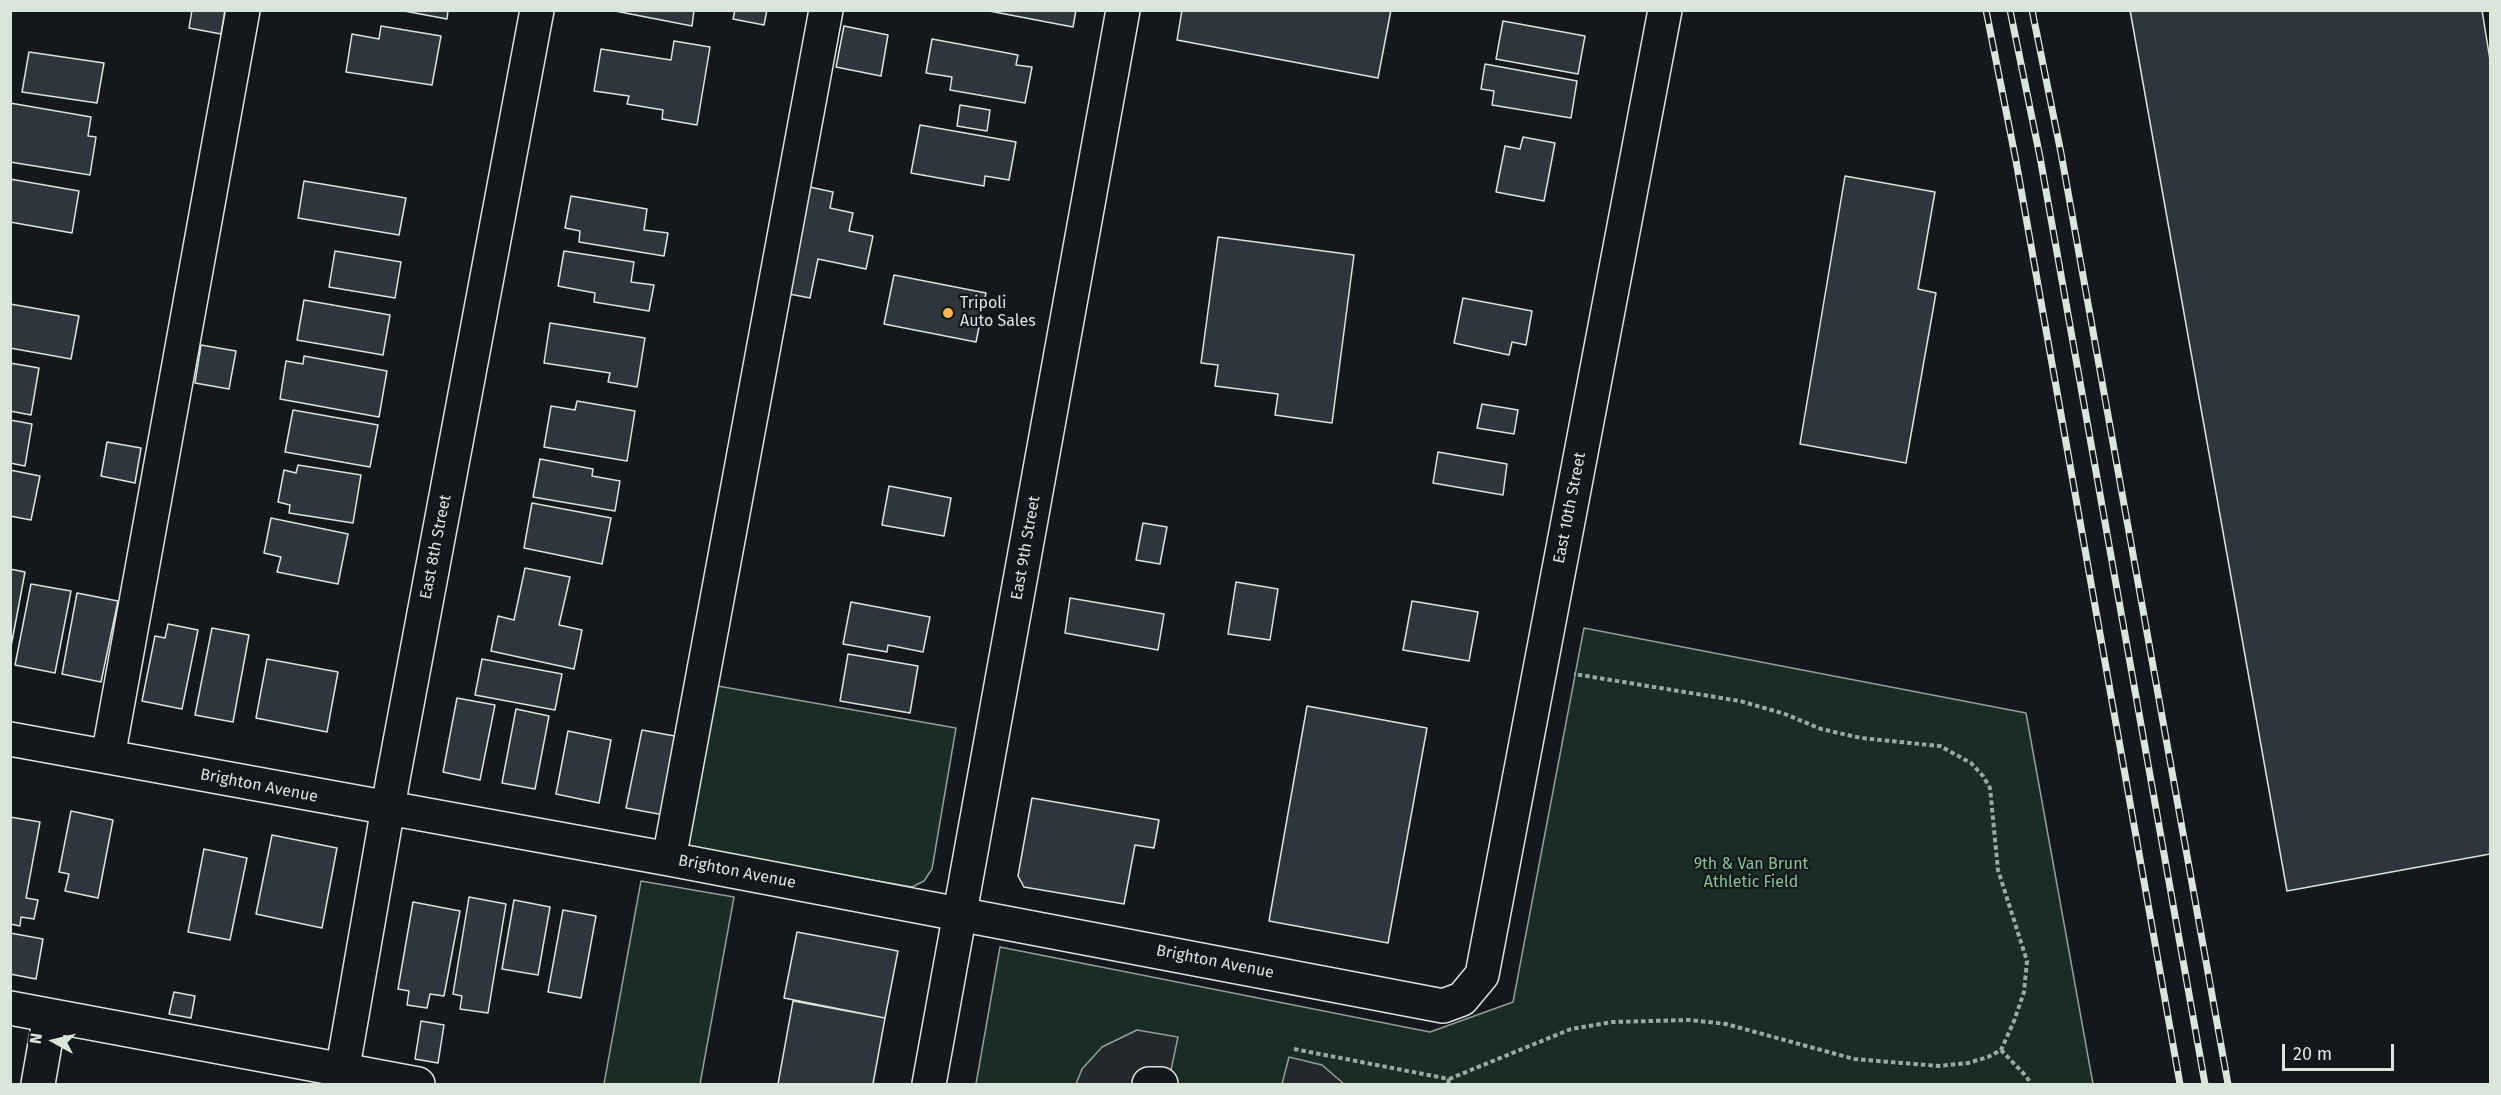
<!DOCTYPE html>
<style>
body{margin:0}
#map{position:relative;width:2501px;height:1095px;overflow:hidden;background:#14181c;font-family:"Fira Sans",sans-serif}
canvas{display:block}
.frame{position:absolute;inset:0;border:12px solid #d8e6dc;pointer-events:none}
.north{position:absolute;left:24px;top:1011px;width:60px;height:60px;-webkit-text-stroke:4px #14181c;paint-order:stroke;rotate:278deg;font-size:16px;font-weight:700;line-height:24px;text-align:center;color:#d8e6dc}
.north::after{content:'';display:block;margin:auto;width:21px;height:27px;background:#d8e6dc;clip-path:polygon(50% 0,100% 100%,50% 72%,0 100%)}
.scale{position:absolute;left:2282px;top:1044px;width:112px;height:27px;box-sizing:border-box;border:3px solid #d8e6dc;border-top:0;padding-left:8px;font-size:18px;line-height:21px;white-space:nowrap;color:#d8e6dc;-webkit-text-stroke:4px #14181c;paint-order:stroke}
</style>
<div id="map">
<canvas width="2501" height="1095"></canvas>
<div class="frame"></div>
<div class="north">N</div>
<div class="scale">20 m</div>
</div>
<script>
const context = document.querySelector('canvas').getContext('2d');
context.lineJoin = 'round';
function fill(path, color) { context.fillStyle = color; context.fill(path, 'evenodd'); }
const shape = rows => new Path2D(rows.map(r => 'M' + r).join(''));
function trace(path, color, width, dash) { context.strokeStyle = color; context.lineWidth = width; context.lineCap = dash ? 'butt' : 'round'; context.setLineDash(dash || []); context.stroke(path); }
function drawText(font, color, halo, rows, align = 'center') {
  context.font = font + ' "Fira Sans",sans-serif'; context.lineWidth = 4.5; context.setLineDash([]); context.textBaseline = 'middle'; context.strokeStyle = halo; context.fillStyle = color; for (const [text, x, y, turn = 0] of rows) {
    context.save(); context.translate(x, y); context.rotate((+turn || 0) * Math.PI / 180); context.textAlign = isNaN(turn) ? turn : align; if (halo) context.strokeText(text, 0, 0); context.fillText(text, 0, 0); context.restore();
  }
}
const green = shape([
 [1584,628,2026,713,2093,1084,976,1084,1000,947,1430,1032,1513,1002,1584,628],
 [712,685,956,728,932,869,924,881,912,887,683,847,712,685],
 [641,881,734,897,700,1084,604,1084,641,881]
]);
fill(green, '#1a2d24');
trace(green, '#939e99', 1.5);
const parking = shape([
 [1137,1030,1178,1037,1168,1084,1076,1084,1082,1069,1102,1047,1137,1030],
 [1289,1057,1322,1065,1344,1084,1282,1084,1289,1057]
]);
fill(parking, '#24282b');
trace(parking, '#939e99', 1.5);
const building = shape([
 [192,10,225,10,221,34,189,28,192,10],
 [399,10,448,10,447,19,399,10],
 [610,10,694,10,692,26,610,10],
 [735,10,767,10,764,25,733,19,735,10],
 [984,10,1076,10,1073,27,984,10],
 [1182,10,1391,10,1378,78,1177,40,1182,10],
 [2130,10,2482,10,2490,60,2490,854,2287,891,2130,10],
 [1503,21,1585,36,1578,74,1496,59,1503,21],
 [381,26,441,36,432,85,346,72,352,34,379,39,381,26],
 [844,26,888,35,881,76,836,67,844,26],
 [932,39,1018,55,1016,65,1032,67,1025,103,950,90,952,77,926,73,932,39],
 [674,41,710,47,697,125,662,119,663,110,627,104,629,96,594,91,601,49,671,60,674,41],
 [29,52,104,63,97,103,22,92,29,52],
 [1485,64,1577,81,1571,118,1492,105,1494,91,1481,89,1485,64],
 [10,103,91,117,88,136,96,137,90,175,10,162,10,103],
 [960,105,990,110,987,131,957,126,960,105],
 [920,125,1016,142,1009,180,985,176,984,186,911,173,920,125],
 [1523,137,1555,143,1544,201,1496,192,1505,146,1520,149,1523,137],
 [1845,176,1935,192,1918,289,1936,293,1906,463,1800,444,1845,176],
 [10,179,79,191,72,233,10,222,10,179],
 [304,181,406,198,399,235,298,218,304,181],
 [805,186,833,192,830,208,853,213,849,231,873,236,866,269,818,259,810,298,784,293,805,186],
 [571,196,647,209,644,230,668,233,664,256,579,242,580,231,565,228,571,196],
 [1218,237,1354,255,1332,423,1275,415,1278,394,1215,386,1218,365,1201,363,1218,237],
 [335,251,401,262,395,298,329,287,335,251],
 [564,251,634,262,631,282,654,285,649,311,594,302,595,293,558,286,564,251],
 [894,275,986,293,976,342,884,324,894,275],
 [1463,298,1532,311,1526,345,1512,342,1509,355,1454,343,1463,298],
 [304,300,390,315,383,355,297,340,304,300],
 [10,304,79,316,71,359,10,348,10,304],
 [550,323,645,338,637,387,608,382,610,373,544,363,550,323],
 [201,345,236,351,229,389,195,383,201,345],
 [304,356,387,371,379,417,280,399,286,361,303,364,304,356],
 [10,363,39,368,31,415,10,411,10,363],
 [577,401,635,411,627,461,544,447,551,406,575,410,577,401],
 [1482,404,1518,410,1514,434,1477,428,1482,404],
 [293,410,378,425,370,467,285,452,293,410],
 [10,420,32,424,25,466,10,463,10,420],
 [107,442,141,448,135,483,101,476,107,442],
 [1438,452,1507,464,1503,495,1433,483,1438,452],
 [540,459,593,469,592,476,620,481,615,511,533,497,540,459],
 [298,465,361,475,353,523,289,513,290,505,278,502,284,470,296,473,298,465],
 [10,470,40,476,31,520,10,516,10,470],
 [889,486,951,498,944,536,882,525,889,486],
 [532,503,611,518,602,564,524,548,532,503],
 [271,518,348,534,338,584,277,572,281,557,264,553,271,518],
 [1143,523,1167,527,1160,564,1136,560,1143,523],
 [525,568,570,577,559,625,582,630,574,669,491,651,498,616,514,620,525,568],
 [10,569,25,572,10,652,10,569],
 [1236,582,1278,589,1270,640,1228,634,1236,582],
 [31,584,71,591,55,673,15,665,31,584],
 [77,593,118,601,101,682,62,674,77,593],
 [1070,598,1164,614,1158,650,1065,633,1070,598],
 [1412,601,1478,612,1469,661,1403,650,1412,601],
 [851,602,930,617,923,652,888,645,887,652,843,644,851,602],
 [168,624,198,630,182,709,142,701,155,636,165,638,168,624],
 [212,628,249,635,233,722,195,715,212,628],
 [848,654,918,666,910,713,840,701,848,654],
 [267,659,338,672,327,732,256,718,267,659],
 [482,659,562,674,555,710,475,695,482,659],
 [457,698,495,705,480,780,443,772,457,698],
 [1307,706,1427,728,1388,943,1269,921,1307,706],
 [516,709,549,716,535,789,502,783,516,709],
 [642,730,680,737,664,815,626,808,642,730],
 [568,731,611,740,599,803,556,794,568,731],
 [1032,798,1159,820,1154,848,1135,845,1124,904,1024,887,1018,876,1032,798],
 [71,811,113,820,98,898,65,891,69,874,59,872,71,811],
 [10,817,40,822,26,898,38,900,34,919,21,917,20,926,10,924,10,817],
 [272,835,337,848,322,928,256,914,272,835],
 [204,849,247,858,230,940,188,932,204,849],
 [469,897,506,904,488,1013,460,1009,462,996,453,994,469,897],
 [514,900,550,907,538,975,502,969,514,900],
 [413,902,460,911,444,996,430,994,427,1008,407,1005,409,991,398,989,413,902],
 [563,910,596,916,581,998,548,992,563,910],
 [797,932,898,951,885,1018,784,998,797,932],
 [10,933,43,939,36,979,10,974,10,933],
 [174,992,195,996,191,1018,169,1014,174,992],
 [793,1001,885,1018,873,1084,778,1084,793,1001],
 [421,1021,444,1025,438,1063,415,1059,421,1021]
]);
fill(building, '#2c363c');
trace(building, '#d8e6dc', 1.5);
const minor = shape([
 [10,739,669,859,1443,1006,1462,999,1482,975,1665,10],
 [108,757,243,10],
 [669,859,826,10],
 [10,1008,418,1084],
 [38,1084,50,1016],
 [340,1084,393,779,537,10],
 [1149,1084,1161,1084]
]);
const major = shape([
 [929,1084,1123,10]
]);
trace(minor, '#d8e6dc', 36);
trace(major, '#d8e6dc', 36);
trace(shape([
 [1294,1049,1449,1079,1448,1084],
 [2001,1050,2026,1076,2031,1084],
 [1449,1079,1571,1029,1612,1022,1690,1020,1726,1024,1854,1059,1939,1066,1968,1063,1988,1057,2001,1050,2014,1021,2024,992,2027,961,1998,870,1990,788,1983,776,1971,763,1940,746,1861,738,1821,729,1785,714,1740,701,1574,674]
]), '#9da8a2', 4, [4.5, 3]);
trace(minor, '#14181c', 33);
trace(major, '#14181c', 33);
const rail = shape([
 [1986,10,2016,161,2180,1084],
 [2010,10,2040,157,2205,1084],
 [2032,10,2061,153,2228,1084]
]);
trace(rail, '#d8e6dc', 7);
trace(rail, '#14181c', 4.5, [14]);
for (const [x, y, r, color] of [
 [948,313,6,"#ffb74d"]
]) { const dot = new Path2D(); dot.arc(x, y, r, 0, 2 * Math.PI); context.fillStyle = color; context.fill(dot); trace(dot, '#14181c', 2); }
drawText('16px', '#d8e6dc', '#14181c', [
 ["Tripoli",960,304],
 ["Auto Sales",960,322]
], 'left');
drawText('16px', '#d8e6dc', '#14181c', [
 ["East 10th Street",1570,508,-79],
 ["East 8th Street",436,547,-79],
 ["East 9th Street",1026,548,-80],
 ["Brighton Avenue",259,786,11],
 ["Brighton Avenue",737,872,11],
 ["Brighton Avenue",1215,962,11]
]);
drawText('16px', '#8ac095', '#14181c', [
 ["9th & Van Brunt",1751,865],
 ["Athletic Field",1751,883]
]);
</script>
